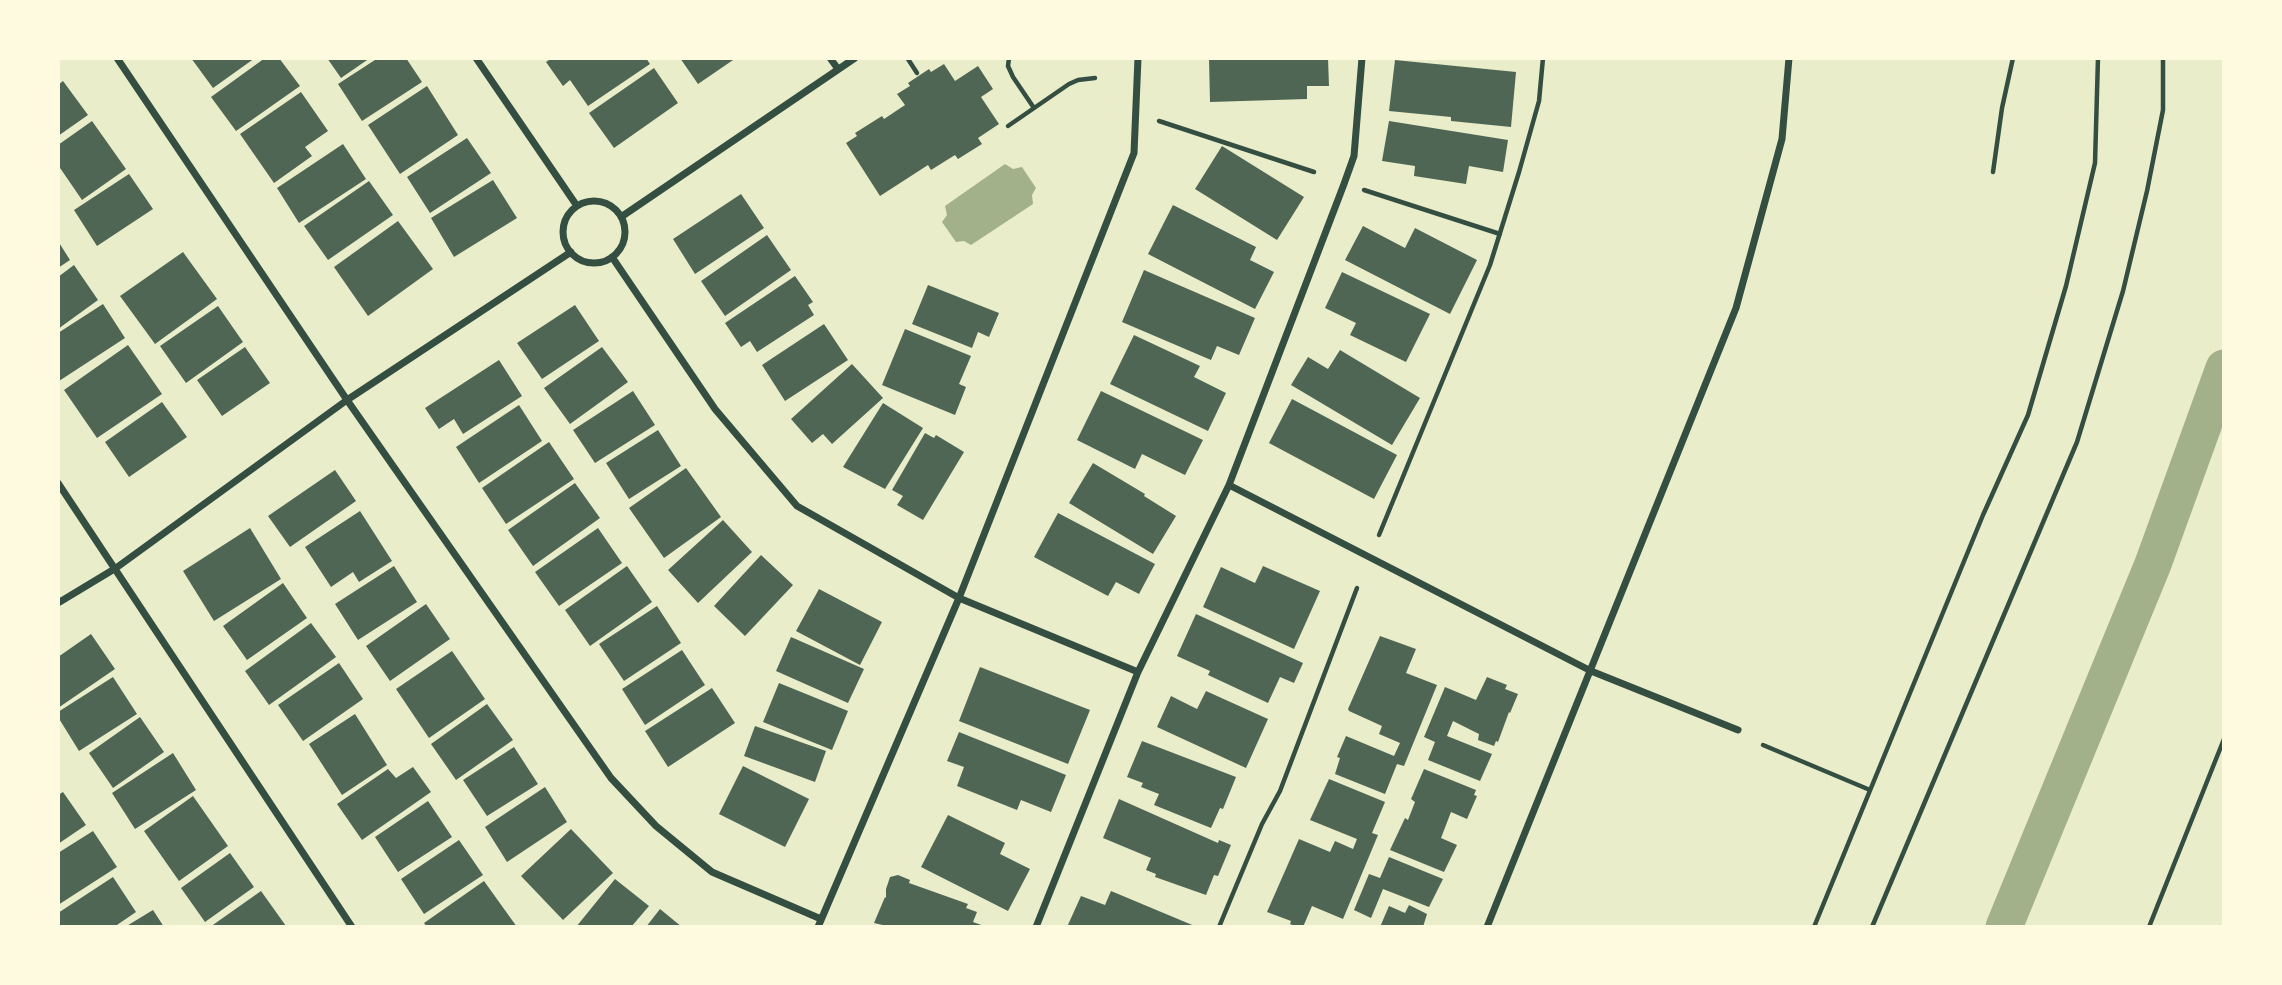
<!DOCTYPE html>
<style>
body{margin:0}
#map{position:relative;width:2282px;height:985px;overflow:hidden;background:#e9edc9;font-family:"Sofia Sans Condensed",sans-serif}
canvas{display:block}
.frame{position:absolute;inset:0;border:60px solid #fefae0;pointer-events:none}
</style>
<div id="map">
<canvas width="2282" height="985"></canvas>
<div class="frame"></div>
</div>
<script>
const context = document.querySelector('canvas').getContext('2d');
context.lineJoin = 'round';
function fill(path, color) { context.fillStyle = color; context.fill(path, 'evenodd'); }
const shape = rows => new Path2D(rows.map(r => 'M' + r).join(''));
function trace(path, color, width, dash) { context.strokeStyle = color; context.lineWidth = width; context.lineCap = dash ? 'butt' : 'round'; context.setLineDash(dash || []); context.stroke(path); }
fill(shape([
 [1005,164,1013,169,1022,167,1036,188,1032,195,1033,204,971,245,964,241,956,242,942,222,947,215,945,206]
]), '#a3b18a');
trace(shape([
 [2004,927,2153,564,2224,368]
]), '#a3b18a', 37);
fill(shape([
 [191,58,255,58,213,88],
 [265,58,279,58,300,86,236,131,211,97],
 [327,58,370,58,341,78],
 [378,58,406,58,422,82,362,121,338,84],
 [552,58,646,58,650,64,588,106,570,80,563,86,546,62],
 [680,58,736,58,698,84],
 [1209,58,1328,58,1329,86,1307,86,1307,99,1210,102],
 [1395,60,1516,72,1511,127,1451,121,1451,117,1389,111],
 [944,64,955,81,978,66,993,89,981,97,999,124,978,138,982,144,958,159,955,155,931,170,928,165,880,196,846,143,857,136,855,133,882,116,884,119,905,105,897,94,910,86,908,83,929,69,931,72],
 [654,68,678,103,614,148,589,113],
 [63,81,88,115,58,136,58,85],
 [427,86,458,135,400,174,368,125],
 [301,92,328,131,305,147,312,156,274,183,240,134],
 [92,121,126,169,82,200,58,165,58,145],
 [1389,121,1508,140,1503,172,1469,166,1466,184,1414,176,1415,166,1382,161],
 [467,138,491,173,430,213,407,177],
 [343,144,366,179,299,223,277,188],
 [1222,146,1304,197,1277,240,1195,189],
 [129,174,153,209,97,246,74,210],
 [493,180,517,218,454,257,431,218],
 [369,181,393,215,328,260,304,226],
 [741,194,764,228,695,274,673,239],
 [1173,205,1256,247,1250,260,1274,272,1255,309,1148,254],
 [398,221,433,269,368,316,334,267],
 [1363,226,1405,248,1415,228,1477,260,1450,314,1345,260],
 [767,235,791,270,725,316,701,281],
 [58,241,70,260,58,268],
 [183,252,217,299,155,344,120,296],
 [74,265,98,300,58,329,58,277],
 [1144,270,1255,318,1239,355,1217,346,1211,360,1122,322],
 [1342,272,1430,314,1406,362,1350,335,1356,323,1325,308],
 [795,276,813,302,808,305,814,315,757,352,750,341,741,347,725,323],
 [928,285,999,313,989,337,978,332,972,348,912,324],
 [103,304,125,338,59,381,58,333],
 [575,305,599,341,542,379,517,343],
 [218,306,243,342,186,383,160,346],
 [824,324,848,360,785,401,762,365],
 [905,329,971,356,959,384,966,387,955,415,882,385],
 [1134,335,1200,366,1194,377,1226,393,1208,431,1110,384],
 [128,345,162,394,97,438,64,390],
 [245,347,270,383,222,416,197,380],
 [602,347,628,382,570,424,544,388],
 [1340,350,1420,398,1392,445,1291,385,1308,357,1328,369],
 [499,360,522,396,463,434,454,419,439,429,425,408],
 [852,364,883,398,832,444,823,434,812,443,791,419],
 [633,391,655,425,595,463,573,430],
 [1101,391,1203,440,1185,475,1142,454,1135,469,1077,440],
 [1292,399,1397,455,1374,499,1269,443],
 [162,402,187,437,129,477,105,442],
 [883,403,923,428,885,489,843,467],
 [519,405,542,441,479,483,456,447],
 [658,430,681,466,629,499,606,463],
 [925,433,934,438,936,435,964,452,923,520,897,505,903,496,892,490],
 [549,442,574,479,506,524,482,488],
 [1093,463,1145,494,1144,496,1176,516,1153,554,1069,503],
 [686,468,721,517,664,558,629,508],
 [335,470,356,501,290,547,268,516],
 [575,483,600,518,533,566,508,530],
 [360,511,392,561,359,582,353,572,331,587,305,547],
 [1058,513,1155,564,1139,594,1116,582,1108,596,1034,557],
 [723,520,752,552,698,603,668,570],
 [250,528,281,579,214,621,183,571],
 [598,528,622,563,559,606,535,572],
 [761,555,793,585,745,636,714,606],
 [394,566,417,602,358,640,335,604],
 [627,566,652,602,590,646,565,610],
 [1263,566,1320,591,1294,649,1203,607,1221,567,1255,583],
 [283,583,307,618,247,660,223,626],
 [819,589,882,622,860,665,796,631],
 [426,604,450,639,390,681,366,646],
 [657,606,681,643,624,681,599,644],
 [1196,614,1303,663,1294,683,1280,677,1268,703,1208,675,1210,671,1177,656],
 [311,623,336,657,269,705,245,671],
 [91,634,115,669,58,708,58,657],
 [1380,636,1416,649,1406,673,1437,685,1404,766,1397,764,1385,794,1335,774,1340,758,1337,757,1346,736,1394,756,1400,743,1379,734,1382,726,1349,711,1348,709],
 [791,637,864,669,848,703,776,671],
 [682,650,705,685,645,725,622,689],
 [452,651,485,699,429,738,396,689],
 [339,663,363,699,303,741,278,705],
 [980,667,1090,710,1068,764,959,721],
 [113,677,137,714,79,751,58,717,58,712],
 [1487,677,1507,685,1505,689,1518,694,1510,713,1509,712,1498,742,1496,741,1494,746,1478,740,1479,734,1453,721,1447,736,1492,754,1480,781,1428,760,1435,742,1424,737,1445,687,1476,700],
 [779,683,848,711,832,750,763,722],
 [712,688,735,723,668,767,645,731],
 [1206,691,1268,719,1246,768,1157,727,1171,696,1197,709],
 [487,704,513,740,456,780,431,744],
 [355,714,387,765,342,795,309,744],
 [140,717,164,752,113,788,89,753],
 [755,726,826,751,815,782,744,756],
 [959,732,1066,775,1051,812,1021,800,1017,810,957,786,964,767,947,761],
 [1142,741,1236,777,1223,809,1220,808,1211,828,1154,805,1159,794,1141,787,1143,783,1127,777],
 [514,747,538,784,487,816,463,780],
 [173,753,196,790,135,829,112,793],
 [743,766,809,799,785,847,719,814],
 [413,767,431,792,362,840,337,804,388,769,396,778],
 [1424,769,1476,790,1474,795,1477,796,1467,819,1451,812,1441,838,1457,845,1444,872,1390,850,1405,818,1408,820,1415,802,1411,799],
 [1329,779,1385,802,1372,833,1378,835,1343,919,1312,906,1303,927,1297,927,1290,924,1291,921,1267,912,1299,839,1330,852,1335,841,1353,849,1357,839,1310,820],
 [545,787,567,822,507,862,485,827],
 [63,792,86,825,58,844,58,795],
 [193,796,228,846,179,881,144,831],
 [1119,799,1218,843,1219,840,1231,845,1218,876,1214,875,1206,895,1155,877,1156,874,1146,870,1151,858,1103,838],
 [428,801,452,837,398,872,375,837],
 [948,815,1005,843,1000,854,1030,869,1008,911,921,867],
 [571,829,613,873,563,920,521,876],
 [93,831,117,867,58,905,58,853],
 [459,840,483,875,424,914,401,879],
 [230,853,254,887,205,922,181,888],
 [1389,857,1443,879,1429,907,1383,889,1371,918,1354,910,1369,874,1380,878],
 [898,875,910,880,909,883,968,904,966,908,977,912,973,922,987,927,891,927,874,923,885,897,886,898,886,889,890,877],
 [113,877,136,912,114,927,58,927,58,913],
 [615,879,649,906,631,927,576,927],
 [484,881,517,927,427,927,424,923],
 [261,891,286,926,283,927,210,927],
 [1111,891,1197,927,1067,927,1081,896,1105,905],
 [1409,905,1427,914,1423,927,1380,927,1389,906,1405,913],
 [660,909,682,927,646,927],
 [153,910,164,927,125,927]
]), '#4f6655');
trace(shape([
 [1009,58,1008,66,1013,77,1034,108],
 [908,59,917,73],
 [1159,121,1314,172],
 [1008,126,1069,84,1078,80,1095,78],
 [1993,172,2002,108,2013,58],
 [1364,190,1500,234],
 [1379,535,1490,265,1519,172,1539,101,1543,58],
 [1763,745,1870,790],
 [1219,927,1262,824,1280,791,1357,588],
 [1814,927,1983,515,2028,415,2066,286,2095,163,2098,58],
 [1872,927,2077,442,2123,291,2147,191,2163,110,2163,58],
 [2149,927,2224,739]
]), '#344e41', 4.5);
trace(shape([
 [117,58,347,400,611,778,656,826,712,872,821,919],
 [476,58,577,206],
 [830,58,838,69],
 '563 232a31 31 0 1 1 62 0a31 31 0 1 1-62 0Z',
 [621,217,855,58],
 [612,257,715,409,797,506,959,598,1138,672],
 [58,483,352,927],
 [1229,485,1591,671,1738,730],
 [58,603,116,568,347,400,571,252],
 [818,927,959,598,1134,153,1138,58],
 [1036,927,1138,672,1229,485,1344,184,1354,156,1362,58],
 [1487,927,1736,308,1782,139,1789,58]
]), '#344e41', 7);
</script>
